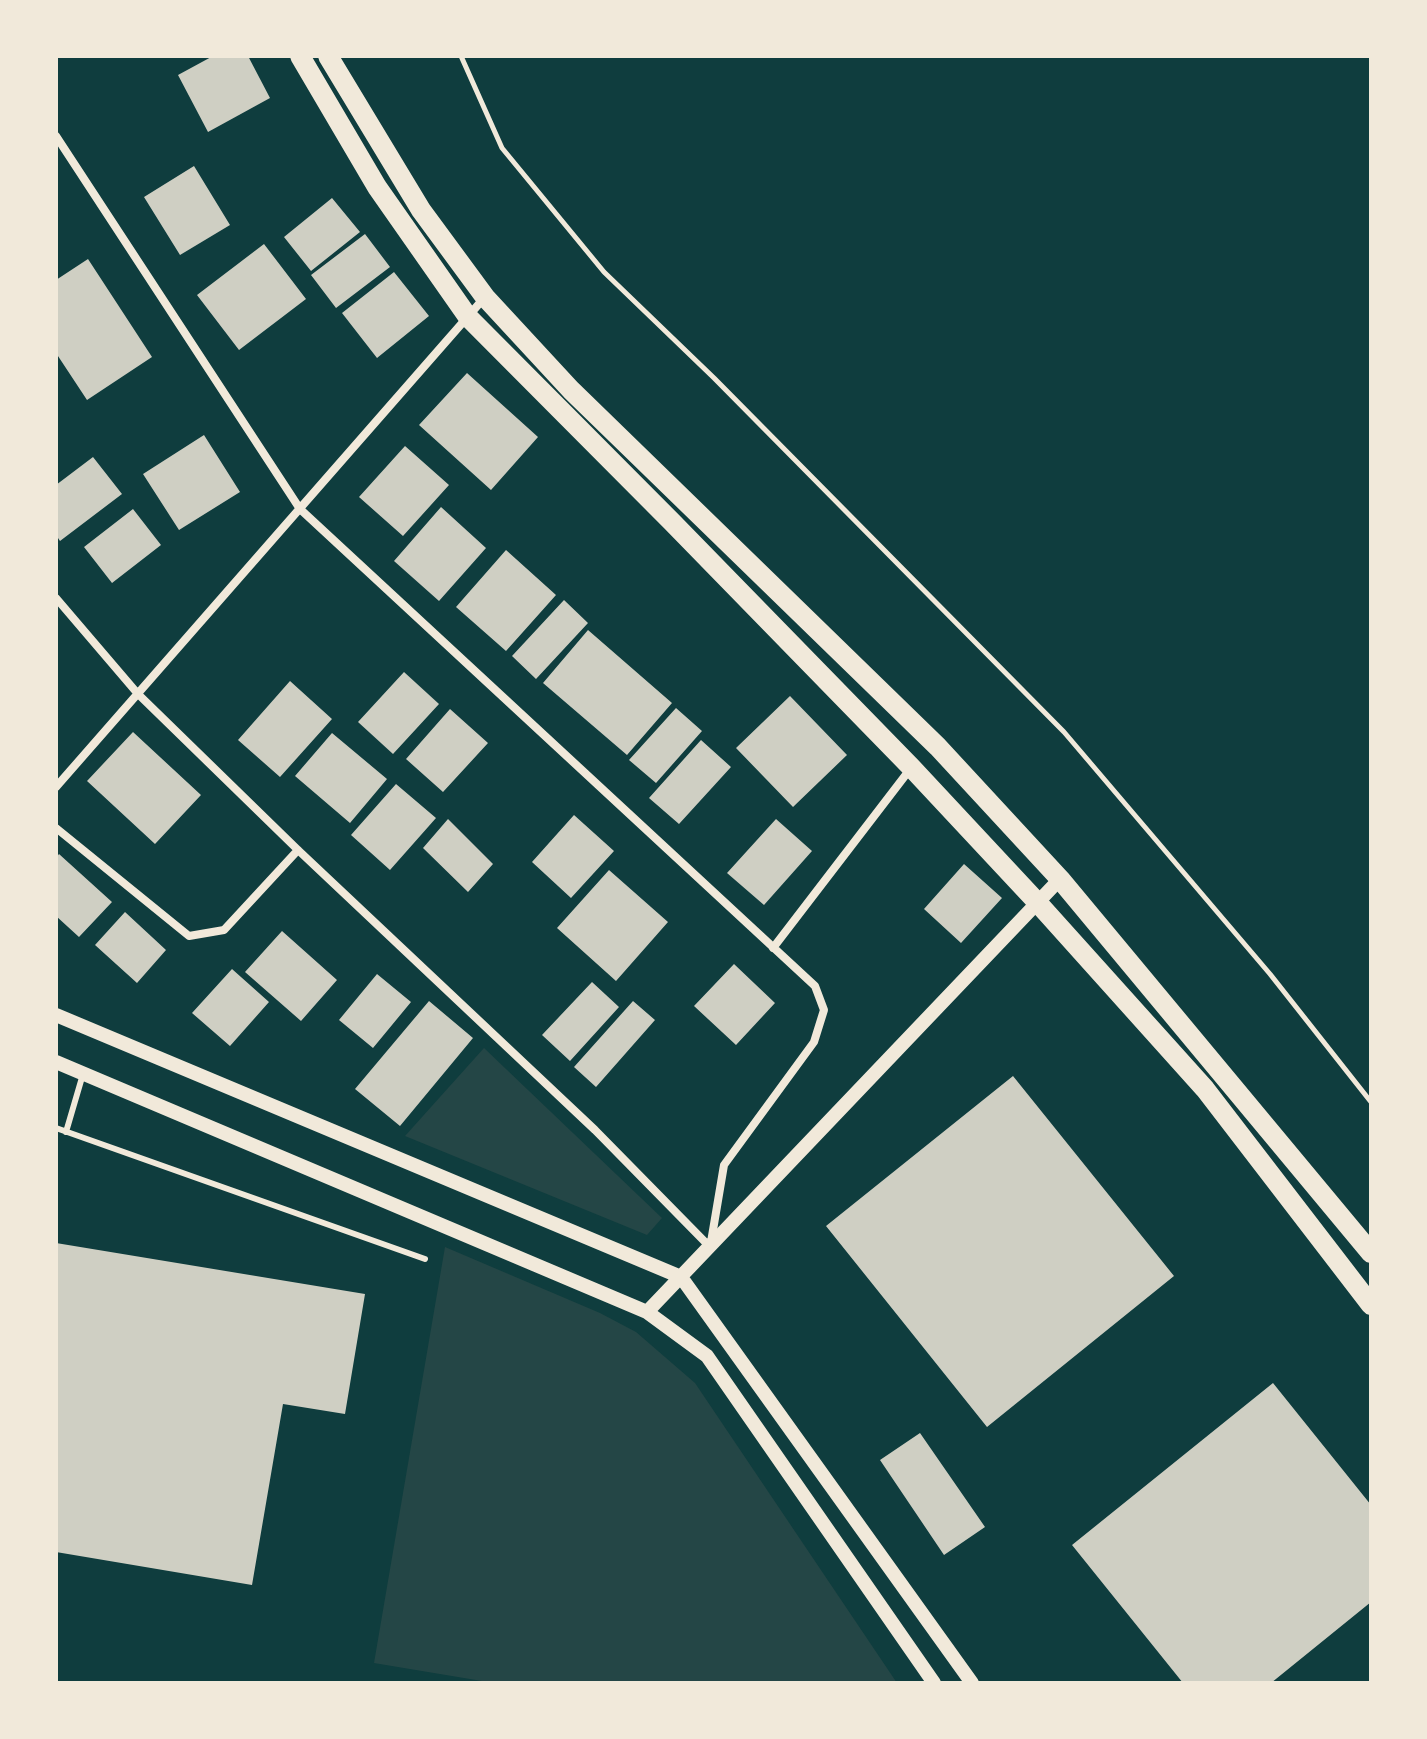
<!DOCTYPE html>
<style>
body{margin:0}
#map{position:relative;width:1427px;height:1739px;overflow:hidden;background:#0f3d3e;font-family:Overpass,sans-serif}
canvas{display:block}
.frame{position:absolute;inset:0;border:58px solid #f1e9da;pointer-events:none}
</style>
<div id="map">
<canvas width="1427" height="1739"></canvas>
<div class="frame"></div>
</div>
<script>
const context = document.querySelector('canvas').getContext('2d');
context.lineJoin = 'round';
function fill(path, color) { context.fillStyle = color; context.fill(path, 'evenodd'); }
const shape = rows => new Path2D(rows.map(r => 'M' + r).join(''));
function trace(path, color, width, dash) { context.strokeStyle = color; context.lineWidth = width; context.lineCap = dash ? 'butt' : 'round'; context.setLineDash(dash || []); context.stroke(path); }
fill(shape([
 [484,1048,662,1218,647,1235,405,1136],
 [445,1247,600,1313,636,1332,695,1383,897,1683,494,1683,374,1663]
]), '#244646');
fill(shape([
 [213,56,248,56,270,98,208,132,178,75],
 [194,166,230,225,180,255,144,197],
 [332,198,360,232,311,271,284,237],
 [365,234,390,267,336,308,311,275],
 [264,244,306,299,239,350,197,295],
 [88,259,152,357,87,400,56,353,56,280],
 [394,272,429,316,377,358,342,313],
 [467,373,538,437,491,490,419,425],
 [204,435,240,492,179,530,143,474],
 [405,446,449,485,403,536,359,497],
 [93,457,122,494,60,541,56,535,56,485],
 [441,507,486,548,439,601,394,561],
 [133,509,161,545,112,583,84,547],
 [506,550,556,595,506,651,456,607],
 [564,600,588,623,536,679,512,656],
 [588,630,672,703,627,755,543,683],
 [404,672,439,704,393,754,358,722],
 [290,681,332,719,280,777,238,740],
 [790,696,847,755,793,807,736,748],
 [676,708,702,731,656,783,629,760],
 [450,709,488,743,443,792,406,759],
 [133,732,201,795,155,844,87,781],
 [332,733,387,779,350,823,295,776],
 [701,740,731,767,679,824,649,798],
 [396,784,436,818,390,870,351,835],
 [574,815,614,851,571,898,532,862],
 [448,819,493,864,468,892,423,848],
 [776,819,812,851,764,905,727,873],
 [59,854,112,902,79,937,56,916,56,858],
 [964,864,1002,898,961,943,924,909],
 [609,870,668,922,616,981,557,928],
 [125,912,166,950,137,983,95,945],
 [282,931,337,980,301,1021,245,972],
 [734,964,775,1003,736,1045,694,1006],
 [232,969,269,1002,230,1046,192,1013],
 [377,974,411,1002,373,1048,339,1020],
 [592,982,619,1007,570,1061,542,1035],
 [429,1001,473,1038,400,1126,355,1089],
 [633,1001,655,1020,596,1087,574,1067],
 [1013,1076,1174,1276,987,1427,826,1226],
 [56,1243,365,1294,345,1414,283,1404,252,1585,56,1552],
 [1273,1383,1371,1505,1371,1602,1271,1683,1183,1683,1072,1545],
 [920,1433,985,1527,944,1555,880,1460]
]), '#cfcfc3');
trace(shape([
 [461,56,502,148,604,272,714,378,1064,732,1270,974,1371,1102]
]), '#f1e9da', 5);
trace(shape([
 [56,1128,425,1259],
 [66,1132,83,1074]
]), '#f1e9da', 6);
trace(shape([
 [56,136,300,509,815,986,824,1010,814,1042,724,1165,711,1242],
 [56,598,138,694,298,850,595,1130,710,1247],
 [56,787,485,297],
 [56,828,189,936,224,930,298,850],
 [773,948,911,768]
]), '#f1e9da', 8);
trace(shape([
 [56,1015,681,1277,972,1683],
 [56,1062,647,1312,707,1356,934,1683],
 [647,1312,1060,879]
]), '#f1e9da', 14);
trace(shape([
 [300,56,377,187,468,317,672,522,911,767,1037,902,1205,1089,1371,1305],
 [328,56,421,210,485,297,571,390,938,747,1060,879,1371,1253]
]), '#f1e9da', 20);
</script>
